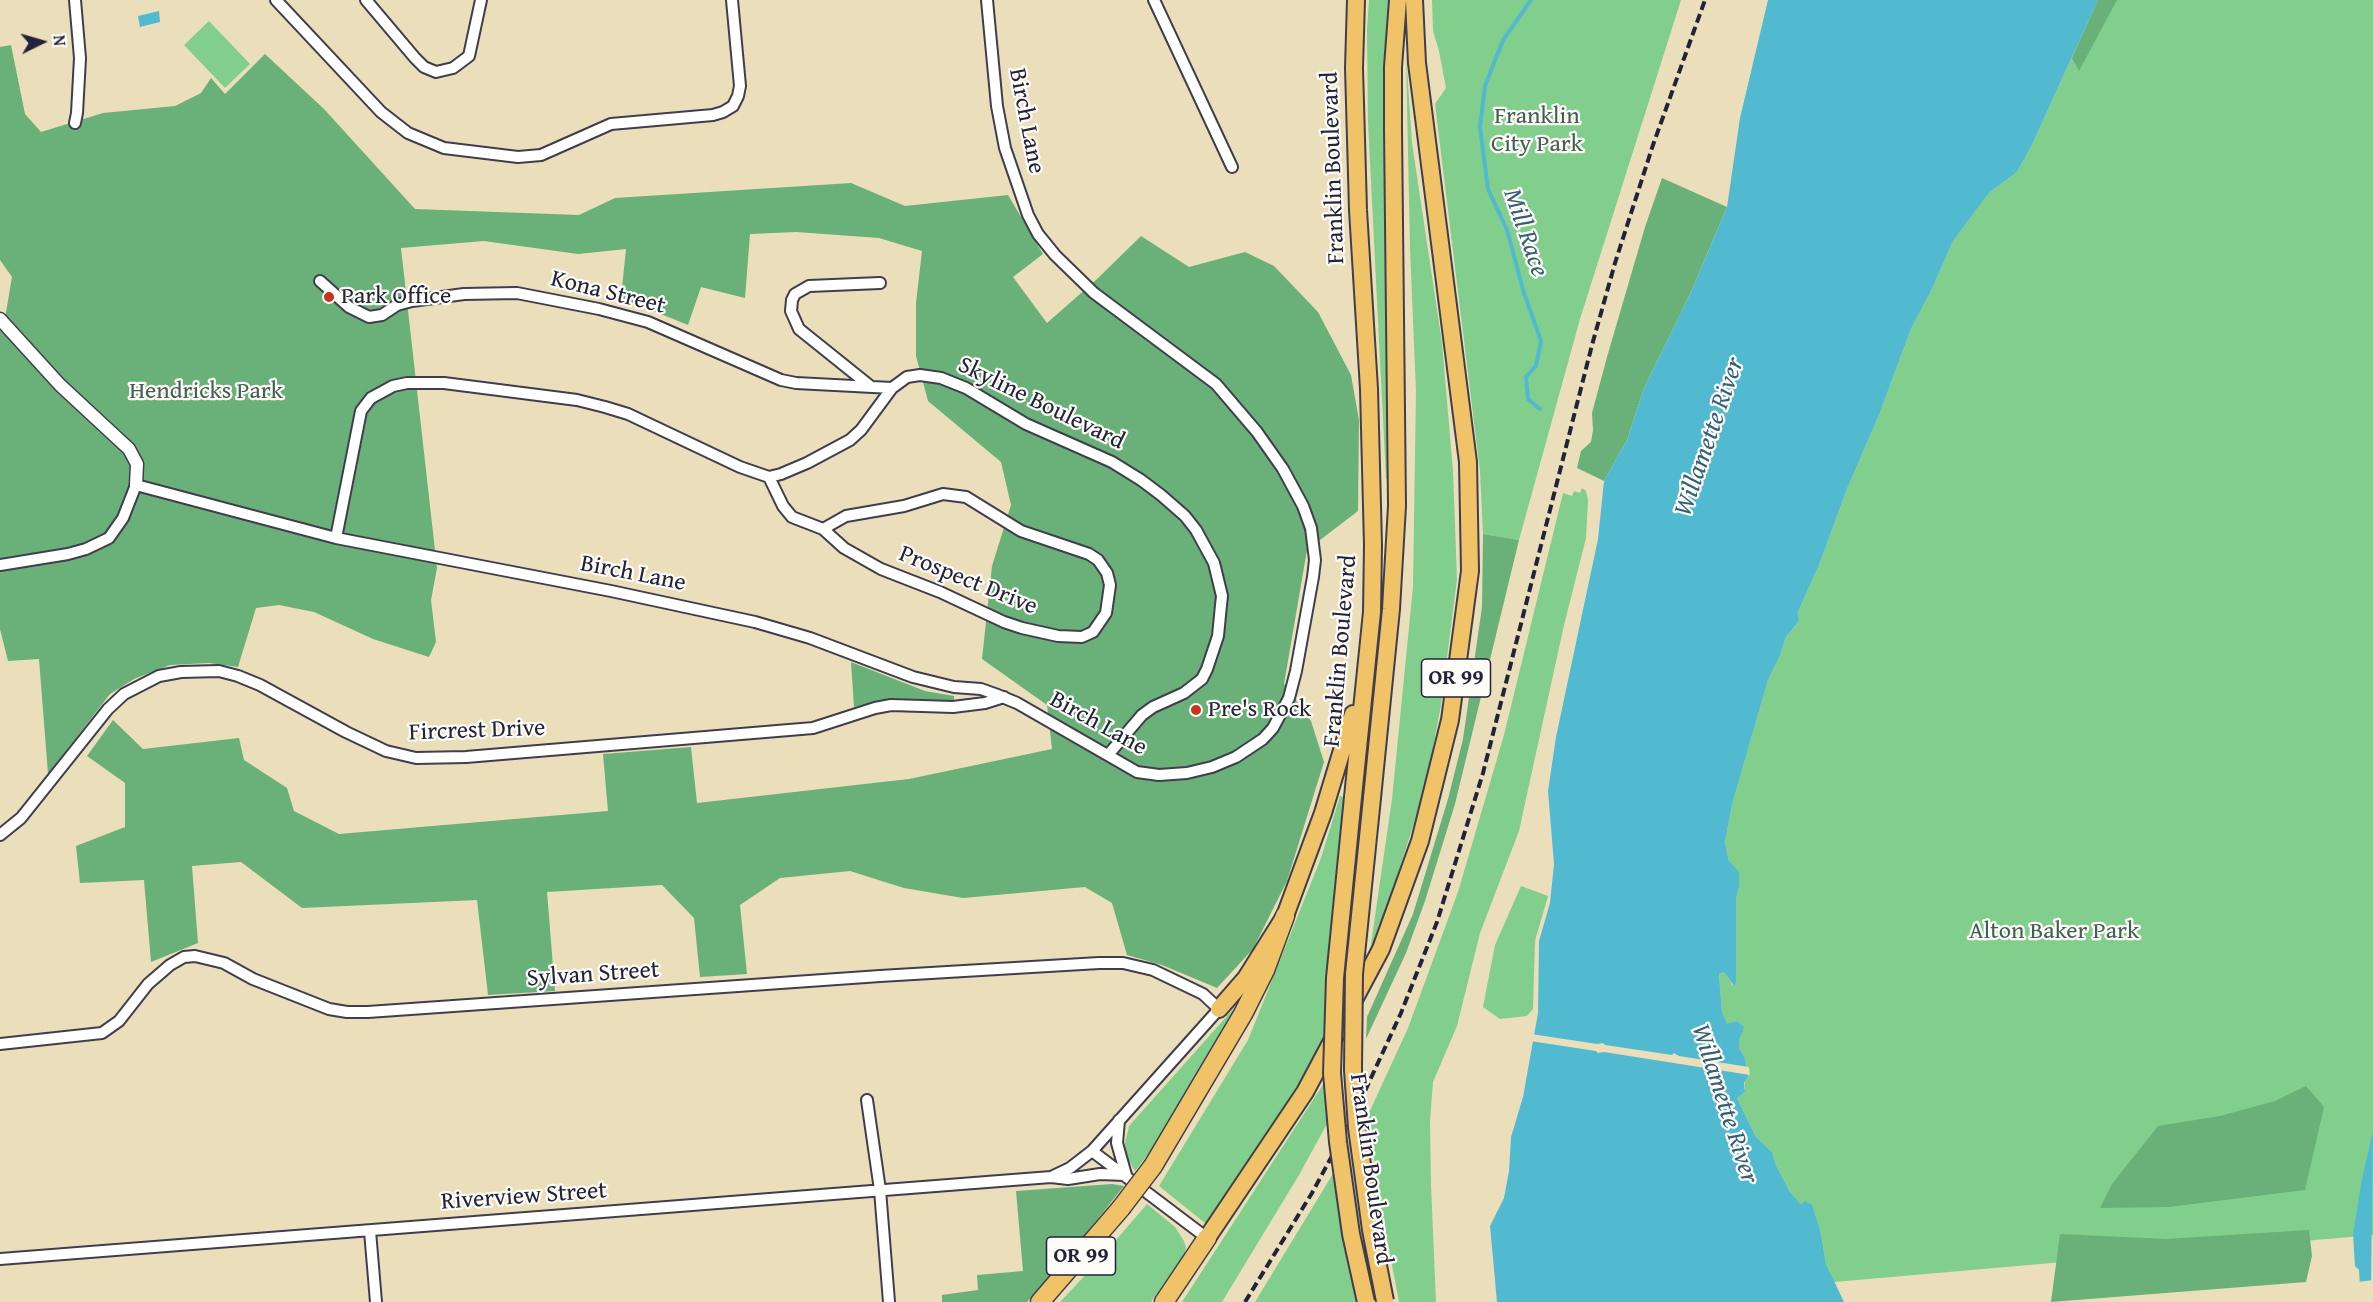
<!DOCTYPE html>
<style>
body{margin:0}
#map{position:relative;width:2373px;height:1302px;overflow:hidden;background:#eadfba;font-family:"Gentium Book Plus",serif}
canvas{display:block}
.north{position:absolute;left:12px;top:12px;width:60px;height:60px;-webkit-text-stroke:4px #fdfcf7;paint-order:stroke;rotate:85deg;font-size:16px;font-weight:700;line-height:24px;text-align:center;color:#22223b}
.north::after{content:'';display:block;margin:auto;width:21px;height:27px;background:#22223b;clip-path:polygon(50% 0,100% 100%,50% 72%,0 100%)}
</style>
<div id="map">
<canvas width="2373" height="1302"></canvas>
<div class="north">N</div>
</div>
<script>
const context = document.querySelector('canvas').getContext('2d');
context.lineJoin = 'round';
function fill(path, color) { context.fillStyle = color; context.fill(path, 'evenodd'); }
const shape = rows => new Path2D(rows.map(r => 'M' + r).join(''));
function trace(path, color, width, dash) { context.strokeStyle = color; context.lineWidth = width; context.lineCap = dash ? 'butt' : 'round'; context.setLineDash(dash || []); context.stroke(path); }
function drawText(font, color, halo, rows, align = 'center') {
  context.font = font + ' "Gentium Book Plus",serif'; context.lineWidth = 4.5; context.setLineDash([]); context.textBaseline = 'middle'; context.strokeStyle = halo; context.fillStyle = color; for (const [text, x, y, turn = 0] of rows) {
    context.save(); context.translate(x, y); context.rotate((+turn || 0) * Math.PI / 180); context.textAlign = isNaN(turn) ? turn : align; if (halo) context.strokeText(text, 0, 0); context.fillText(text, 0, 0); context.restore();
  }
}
fill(shape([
 [1369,0,1391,0,1392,480,1386,479,1368,122,1367,30],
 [1432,0,1681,0,1580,319,1519,540,1483,534,1480,471,1435,104,1446,88,1439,51,1433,31],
 [2098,0,2373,0,2373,1235,1834,1282,1826,1264,1821,1234,1790,1192,1776,1165,1772,1152,1756,1137,1737,1098,1745,1092,1744,1056,1739,1048,1739,1041,1743,1027,1737,1021,1727,1025,1722,1013,1719,974,1724,971,1733,986,1736,982,1736,899,1739,887,1729,861,1725,842,1732,805,1768,680,1779,658,1786,637,1799,621,1798,612,1819,565,1847,489,1879,415,1911,329,1932,289,1953,241,1989,193,2017,172,2031,147],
 [209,21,250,64,225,88,184,45],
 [1406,54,1412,143,1442,343,1453,471,1457,579,1441,705,1426,785,1383,921,1370,951,1392,799,1413,587,1416,391,1410,249],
 [1582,488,1586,491,1588,500,1586,538,1564,625,1519,831,1480,933,1457,1026,1433,1082,1430,1121,1431,1185,1436,1302,1399,1302,1380,1201,1368,1115,1408,1028,1458,892,1504,735,1563,493,1572,496,1574,491,1580,493],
 [1340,796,1348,798,1334,892,1325,1046,1259,1148,1209,1221,1205,1223,1159,1186,1248,1040,1321,858],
 [1521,886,1548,896,1535,941,1533,1009,1527,1016,1500,1019,1483,1007,1495,945],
 [1235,1007,1236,1008,1158,1141,1135,1171,1126,1156,1125,1143,1129,1126],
 [1324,1083,1328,1122,1299,1175,1222,1302,1182,1302],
 [1334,1172,1359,1302,1255,1302],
 [1147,1204,1175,1227,1184,1241,1186,1248,1184,1255,1151,1302,1060,1302,1092,1268]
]), '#82ce8c');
fill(shape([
 [2098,0,2117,0,2079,71,2072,58],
 [11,45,25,114,41,132,103,113,175,106,201,93,211,78,225,94,265,54,324,109,415,209,579,215,615,198,851,183,905,206,1008,195,1043,254,1013,277,1047,323,1096,280,1141,236,1189,267,1245,252,1274,266,1318,312,1351,375,1359,420,1358,511,1307,550,1284,684,1311,721,1324,762,1287,881,1253,949,1217,988,1162,965,1127,955,1112,903,1085,887,963,898,904,888,850,871,780,878,740,905,747,974,700,977,694,918,662,885,547,892,555,991,488,995,477,900,302,908,241,862,192,866,198,943,151,962,144,880,80,883,76,846,125,827,125,783,87,756,113,720,143,749,239,738,244,760,287,788,294,811,339,834,608,811,603,754,691,747,697,803,909,779,1052,749,1047,705,982,659,992,566,1011,505,1001,462,928,401,916,356,916,303,922,251,879,238,796,232,750,234,745,298,701,287,688,325,621,298,626,249,578,254,484,241,401,248,437,568,431,600,436,642,429,657,373,639,314,612,279,605,256,608,238,667,209,663,170,665,134,679,110,694,48,774,39,659,8,661,0,629,0,327,3,330,12,277,0,260,0,47],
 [1662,178,1727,207,1691,292,1644,388,1627,440,1604,481,1577,468,1581,451,1591,442,1593,430,1592,413,1607,357,1645,227],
 [1483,534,1519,540,1455,804,1425,901,1406,953,1366,1039,1367,1017,1413,914,1448,799,1463,739,1482,607],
 [851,662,925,691,954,696,954,701,891,700,854,707],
 [2306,1086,2324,1107,2305,1190,2169,1207,2100,1208,2112,1184,2158,1126,2220,1116,2275,1101],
 [1112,1184,1124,1186,1051,1277,1027,1302,942,1302,942,1295,978,1290,977,1275,1023,1271,1016,1191],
 [2309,1230,2312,1256,2306,1282,2051,1302,2060,1234,2166,1239]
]), '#69b178');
fill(shape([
 [1768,0,2098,0,2031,147,2017,172,1989,193,1953,241,1932,289,1911,329,1879,415,1847,489,1819,565,1798,612,1799,621,1786,637,1779,658,1768,680,1732,805,1725,842,1729,861,1739,872,1739,887,1736,899,1736,982,1734,986,1724,972,1719,974,1722,1012,1727,1024,1737,1021,1744,1027,1739,1041,1739,1048,1744,1056,1748,1076,1744,1083,1745,1092,1737,1098,1756,1137,1772,1152,1776,1165,1790,1192,1801,1205,1805,1201,1812,1205,1821,1234,1826,1264,1844,1302,1497,1302,1490,1226,1504,1198,1509,1171,1511,1137,1523,1097,1538,1013,1539,941,1550,903,1554,864,1548,791,1556,737,1598,539,1604,481,1627,440,1644,388,1691,292,1727,207,1740,118],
 [159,11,160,22,140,27,138,16],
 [2373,1131,2371,1287,2361,1302,2359,1270,2355,1266,2353,1234,2362,1179]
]), '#52bad0');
fill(shape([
 [1531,1034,1597,1044,1603,1043,1605,1045,1672,1055,1674,1053,1679,1056,1749,1067,1750,1075,1604,1052,1598,1053,1596,1051,1530,1041],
 [2373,1280,2373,1302,2358,1302,2357,1282]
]), '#eadfba');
trace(shape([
 [1531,0,1503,40,1485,86,1480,127,1488,189,1507,230,1524,293,1541,341,1536,366,1526,377,1528,399,1540,409]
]), '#52bad0', 4);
const minor = shape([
 [75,0,80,58,77,113,75,123],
 [276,0,381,112,408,133,444,148,518,157,541,155,611,124,713,115,723,112,733,106,738,96,740,86,732,0],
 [366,0,415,58,424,67,436,72,453,68,469,56,481,0],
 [1154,0,1232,167],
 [320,281,349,307,369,317,382,315,397,305,412,301,464,294,517,293,599,309,648,322,781,380,796,383,892,388],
 [870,386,799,329,791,311,792,300,795,294,809,286,880,283],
 [769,477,783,506,792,517,823,529,846,516,904,506,943,494,966,497,1021,531,1089,554,1098,560,1107,573,1110,585,1106,613,1093,632,1082,637,1058,636,1022,628,1004,622,940,592,881,569,844,548,823,529],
 [336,538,361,411,371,398,393,386,407,383,444,383,577,400,605,407,628,414,740,467,769,477,781,474,807,463,850,440,861,430,892,388,907,377,920,375,941,378,966,388,1026,424,1112,462,1141,480,1161,495,1185,516,1196,530,1214,563,1222,596,1221,605,1218,636,1207,669,1202,679,1184,693,1153,707,1142,715,1108,755],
 [0,565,68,554,86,549,109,538,123,518,136,485,336,538,611,591,755,622,810,638,913,677,954,687,981,689,995,694,1017,703,1137,772,1159,775,1187,773,1212,767,1236,757,1263,739,1273,728,1289,698,1296,671,1313,577,1315,560,1311,528,1303,506,1283,469,1257,432,1216,384,1094,293,1055,255,1038,234,1028,215,1005,148,997,106,987,0],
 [0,835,21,818,108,709,124,694,159,676,181,672,219,671,238,676,260,685,346,732,386,751,416,758,466,757,813,728,875,708,891,705,953,707,985,703,1004,697],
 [0,1044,102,1033,119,1021,148,984,170,965,184,957,195,956,224,963,253,979,329,1009,347,1012,368,1012,880,976,1099,963,1123,963,1153,970,1203,994,1219,1009,1092,1151,1070,1168,1051,1177,0,1259],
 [867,1100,880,1190,889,1302],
 [1119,1120,1117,1143,1126,1175],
 [1092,1151,1207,1238],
 [1051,1177,1068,1179,1100,1174,1125,1175],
 [370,1231,376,1302]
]);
const tertiary = shape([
 [0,319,60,385,129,449,137,464,136,485]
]);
const primary = shape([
 [1353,797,1372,612,1373,545,1369,389,1358,210,1354,68,1356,0],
 [1372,798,1391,609,1397,506,1393,128,1393,67,1398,0],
 [1219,1009,1246,978,1285,916,1323,813,1353,714],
 [1207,1238,1305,1092,1381,949,1420,841,1450,720,1470,571,1468,462,1417,63,1414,0]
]);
const motorway = shape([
 [1153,1166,1243,1014,1265,970,1285,916],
 [1040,1302,1121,1208],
 [1164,1302,1207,1238]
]);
trace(minor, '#403e4e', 14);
trace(tertiary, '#403e4e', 15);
trace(primary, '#403e4e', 20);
trace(motorway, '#403e4e', 21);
trace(minor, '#fff', 10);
trace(tertiary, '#fff', 12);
trace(primary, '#f1c369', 16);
trace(motorway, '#f1c369', 18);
trace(shape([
 [1245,1302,1312,1193,1353,1117,1401,1013,1437,922,1483,773,1592,345,1615,263,1653,145,1705,0]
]), '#22223b', 4, [9, 4.5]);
const primaryBridge = shape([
 [1353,797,1335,978,1332,1073,1338,1142,1351,1234,1366,1302],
 [1372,798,1354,974,1353,1070,1357,1128,1371,1230,1385,1301]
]);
const motorwayBridge = shape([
 [1121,1208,1153,1166]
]);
trace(primaryBridge, '#403e4e', 20, []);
trace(motorwayBridge, '#403e4e', 21, []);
trace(primaryBridge, '#f1c369', 16);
trace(motorwayBridge, '#f1c369', 18);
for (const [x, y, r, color] of [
 [329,297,6,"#c8321e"],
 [1196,710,6,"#c8321e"]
]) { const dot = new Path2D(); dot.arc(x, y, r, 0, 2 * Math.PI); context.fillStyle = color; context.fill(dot); trace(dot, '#fdfcf7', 2); }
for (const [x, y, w] of [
 [1456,678,69],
 [1081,1256,69]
]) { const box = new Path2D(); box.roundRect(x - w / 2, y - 19, w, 38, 4.5); context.fillStyle = '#fdfcf7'; context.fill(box); trace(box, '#22223b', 1.5); }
drawText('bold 22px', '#22223b', null, [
 ["OR 99",1456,678],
 ["OR 99",1081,1256]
]);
drawText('24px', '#445e57', '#fdfcf7', [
 ["Franklin",1537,117],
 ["City Park",1537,145],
 ["Hendricks Park",206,392],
 ["Alton Baker Park",2054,932]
]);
drawText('24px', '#22223b', '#fdfcf7', [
 ["Birch Lane",1026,121,79],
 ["Franklin Boulevard",1334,168,-92],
 ["Kona Street",608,293,14],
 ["Skyline Boulevard",1041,404,26],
 ["Birch Lane",633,574,11],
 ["Prospect Drive",968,581,22],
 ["Franklin Boulevard",1341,651,-85],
 ["Birch Lane",1098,724,29],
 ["Fircrest Drive",477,731,-2],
 ["Sylvan Street",593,975,-4],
 ["Franklin Boulevard",1370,1169,82],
 ["Riverview Street",524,1197,-4]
]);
drawText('24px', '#22223b', '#fdfcf7', [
 ["Park Office",341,297],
 ["Pre's Rock",1208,710]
], 'left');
drawText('italic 26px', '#355f77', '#fdfcf7', [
 ["Mill Race",1525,233,71],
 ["Willamette River",1710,437,-71],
 ["Willamette River",1724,1104,72]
]);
</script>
